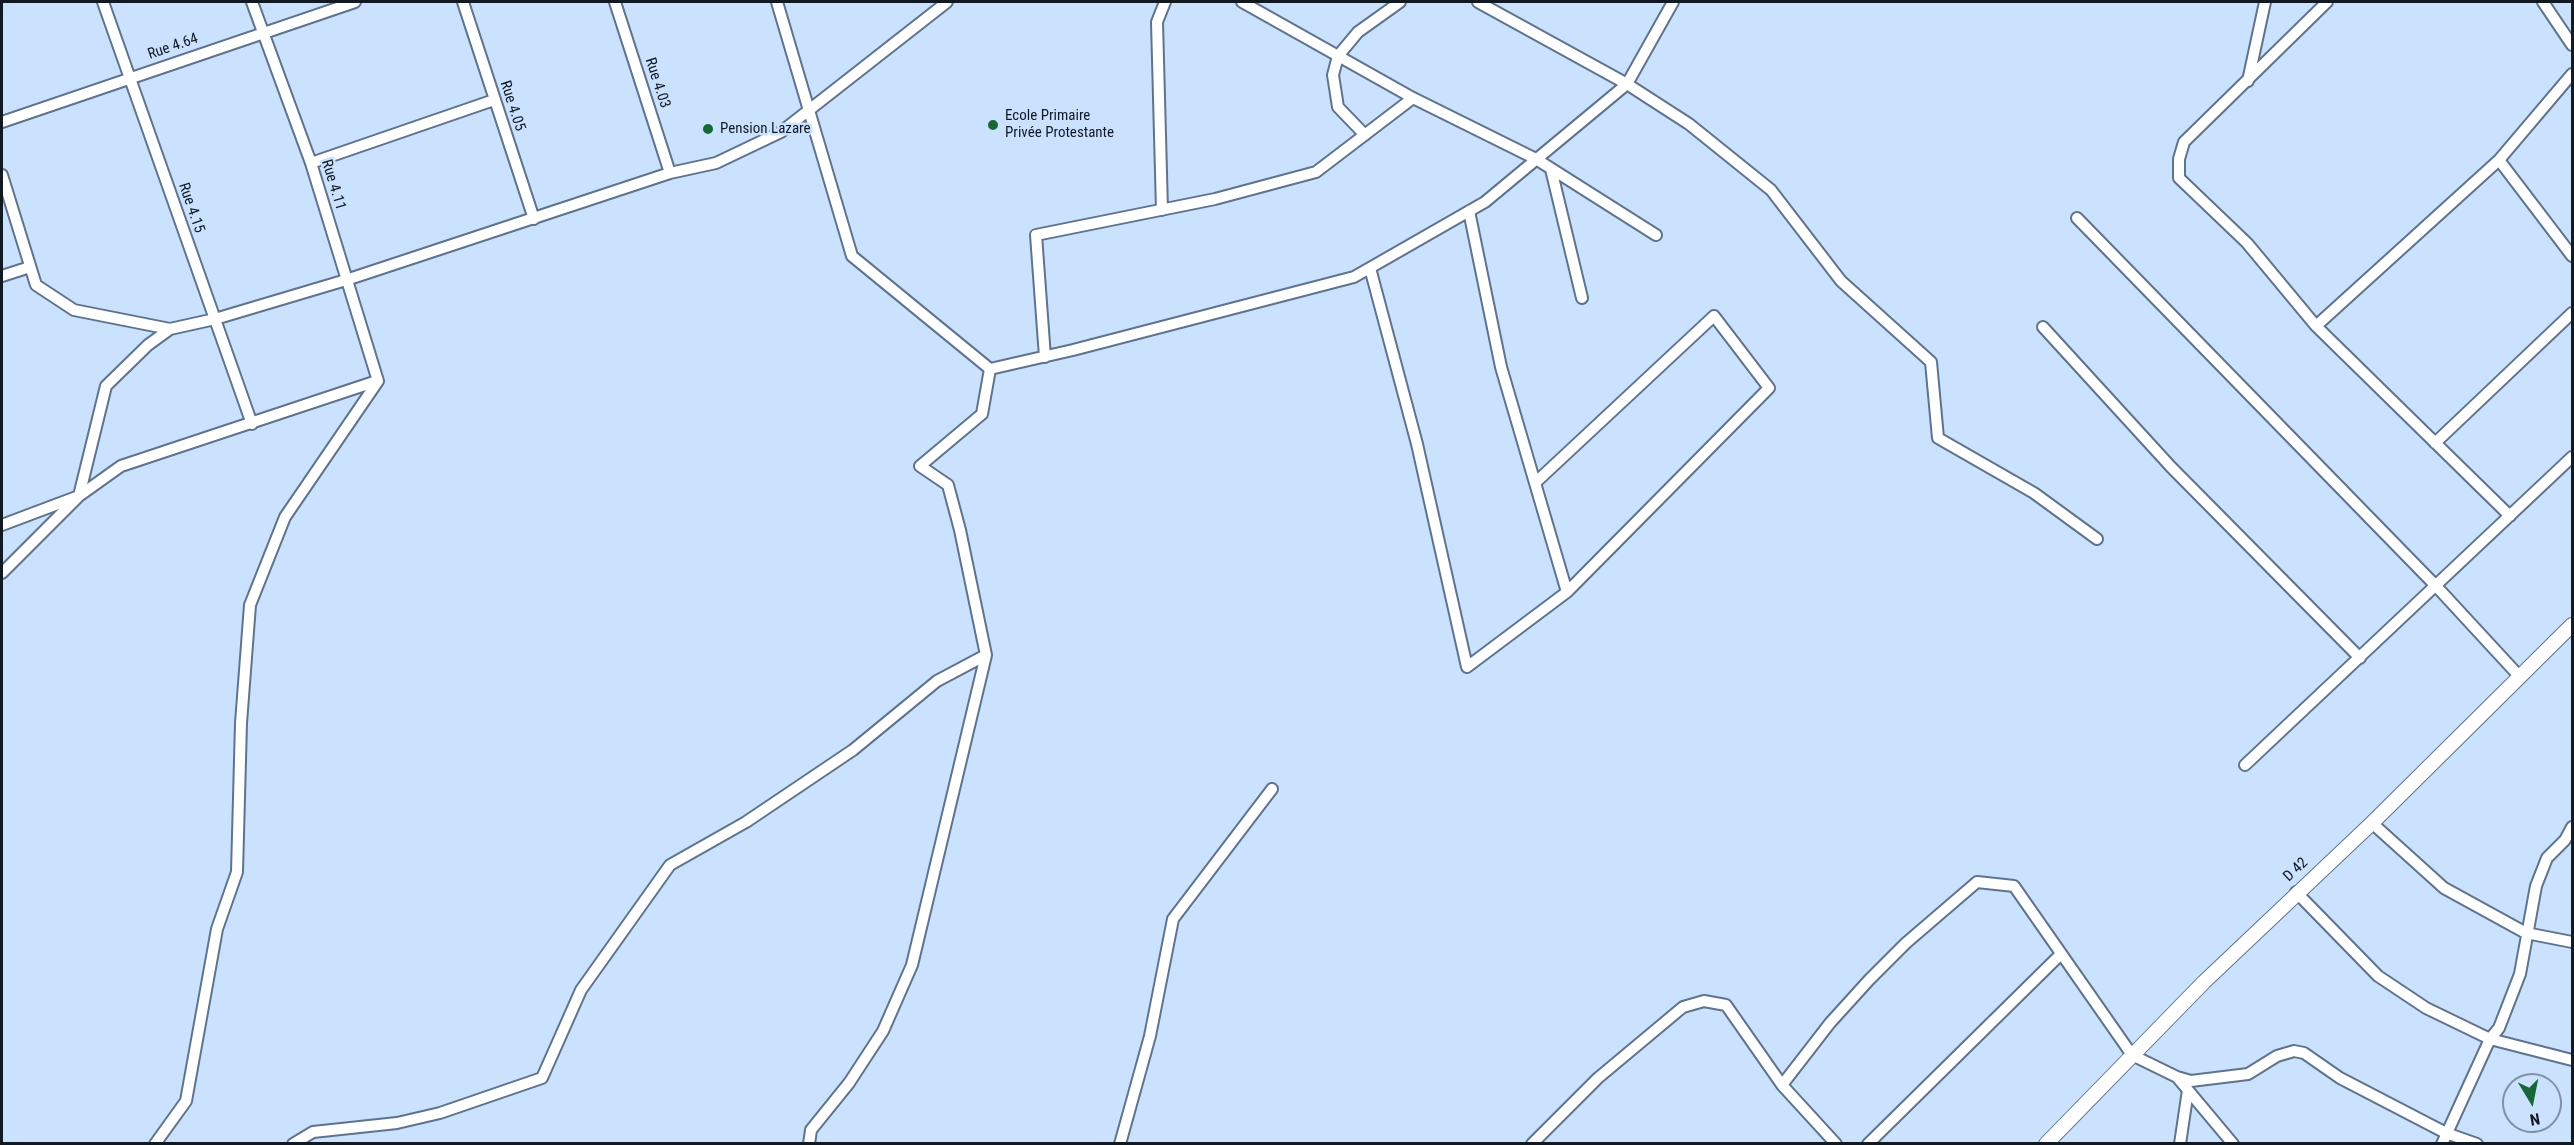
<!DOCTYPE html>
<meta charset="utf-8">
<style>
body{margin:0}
#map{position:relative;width:2574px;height:1145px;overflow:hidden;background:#cbe2ff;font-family:"Roboto Condensed",sans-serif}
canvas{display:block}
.frame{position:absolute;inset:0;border:3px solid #111923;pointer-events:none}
.north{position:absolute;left:2502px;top:1073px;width:60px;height:60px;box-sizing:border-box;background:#cbe2ff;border:2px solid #8192a7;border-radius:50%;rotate:170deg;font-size:16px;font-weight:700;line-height:24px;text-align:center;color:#111923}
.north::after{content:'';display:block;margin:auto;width:21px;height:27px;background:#176737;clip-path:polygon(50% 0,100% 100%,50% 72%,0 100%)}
</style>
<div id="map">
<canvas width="2574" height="1145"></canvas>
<div class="frame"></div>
<div class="north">N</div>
</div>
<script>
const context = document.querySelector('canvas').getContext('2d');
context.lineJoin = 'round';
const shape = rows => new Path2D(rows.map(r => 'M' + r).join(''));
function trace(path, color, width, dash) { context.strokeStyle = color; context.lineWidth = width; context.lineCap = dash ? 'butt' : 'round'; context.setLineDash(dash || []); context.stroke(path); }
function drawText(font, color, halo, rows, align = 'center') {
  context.font = font + ' "Roboto Condensed",sans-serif'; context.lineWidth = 5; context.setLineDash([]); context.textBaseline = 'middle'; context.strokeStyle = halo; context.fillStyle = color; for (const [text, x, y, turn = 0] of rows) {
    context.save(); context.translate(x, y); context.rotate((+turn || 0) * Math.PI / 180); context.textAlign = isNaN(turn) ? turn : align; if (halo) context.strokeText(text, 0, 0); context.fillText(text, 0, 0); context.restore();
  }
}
const minor = shape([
 [103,2,252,424],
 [252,2,311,163,378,381],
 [463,2,534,219],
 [615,2,670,173],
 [777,2,852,256,990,369,1073,350,1354,277,1485,202,1627,84,1673,2],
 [1242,2,1413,98,1536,159,1656,235],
 [1478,2,1627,84,1689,124,1771,190,1841,281,1931,362,1938,438,2034,493,2097,539],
 [2327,2,2184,142,2179,159,2179,178,2247,243,2316,326,2510,516],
 [2543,2,2572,45],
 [2248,81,2265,2],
 [2,122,355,2],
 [1365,135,1338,107,1333,75,1338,56,1358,32,1400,2],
 [2499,160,2572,256],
 [311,163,494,100],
 [1551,169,1582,298],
 [2,175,36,285,74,310,170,329],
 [1162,210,1157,22,1165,2],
 [1469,211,1501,367,1567,592],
 [2077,218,2436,586,2520,677],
 [1370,268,1417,444,1467,667,1567,592,1769,388,1714,316,1535,483],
 [2,276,30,267],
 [2316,326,2499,160,2572,74],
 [2043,327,2171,467,2360,658],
 [1045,357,1036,235,1215,199,1316,172,1413,98],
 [2435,443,2572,313],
 [2,525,79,496,106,386,148,345,170,329,215,319,346,280,670,173,716,163,781,132,947,2],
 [2,573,79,496,121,466,377,381],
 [2245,765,2572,457],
 [2372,823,2444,888,2526,933,2572,942],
 [2296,892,2378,976,2426,1008,2490,1039,2572,1060],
 [2177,1077,2233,1144],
 [1782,1085,1830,1023,1869,980,1906,943,1977,882,2014,886,2132,1055,2177,1077,2191,1081,2248,1074,2277,1056,2294,1051,2304,1053,2340,1078,2446,1133,2477,1144],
 [155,1144,186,1101,217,929,237,872,241,723,250,605,285,517,378,381],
 [293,1144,313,1132,397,1123,440,1113,542,1078,581,990,670,865,746,822,853,750,937,681,986,655],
 [809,1144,811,1130,849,1083,883,1031,912,965,986,655,960,530,948,485,920,466,982,414,990,369],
 [1120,1144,1150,1036,1173,919,1272,789],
 [1532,1144,1598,1078,1683,1007,1704,1001,1726,1005,1782,1085,1836,1144],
 [1868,1144,2061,954],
 [2180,1144,2188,1090],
 [2442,1144,2490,1039,2499,1028,2520,974,2536,886,2547,858,2565,840,2572,827]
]);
const tertiary = shape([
 [2046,1144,2204,982,2372,823,2572,625]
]);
trace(minor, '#5f738c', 14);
trace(tertiary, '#5f738c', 16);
trace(minor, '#fff', 10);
trace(tertiary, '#fff', 14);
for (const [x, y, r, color] of [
 [993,125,6,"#176737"],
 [708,129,6,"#176737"]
]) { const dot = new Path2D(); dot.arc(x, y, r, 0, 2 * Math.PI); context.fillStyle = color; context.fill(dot); trace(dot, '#cbe2ff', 2); }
drawText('15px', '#111923', '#cbe2ff', [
 ["Rue 4.64",173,47,-19],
 ["Rue 4.03",657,83,72],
 ["Rue 4.05",512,106,72],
 ["Rue 4.11",333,185,73],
 ["Rue 4.15",191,208,71],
 ["D 42",2296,870,-43]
]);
drawText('15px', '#111923', '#cbe2ff', [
 ["Ecole Primaire",1005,116],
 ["Privée Protestante",1005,133],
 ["Pension Lazare",720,129]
], 'left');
</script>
